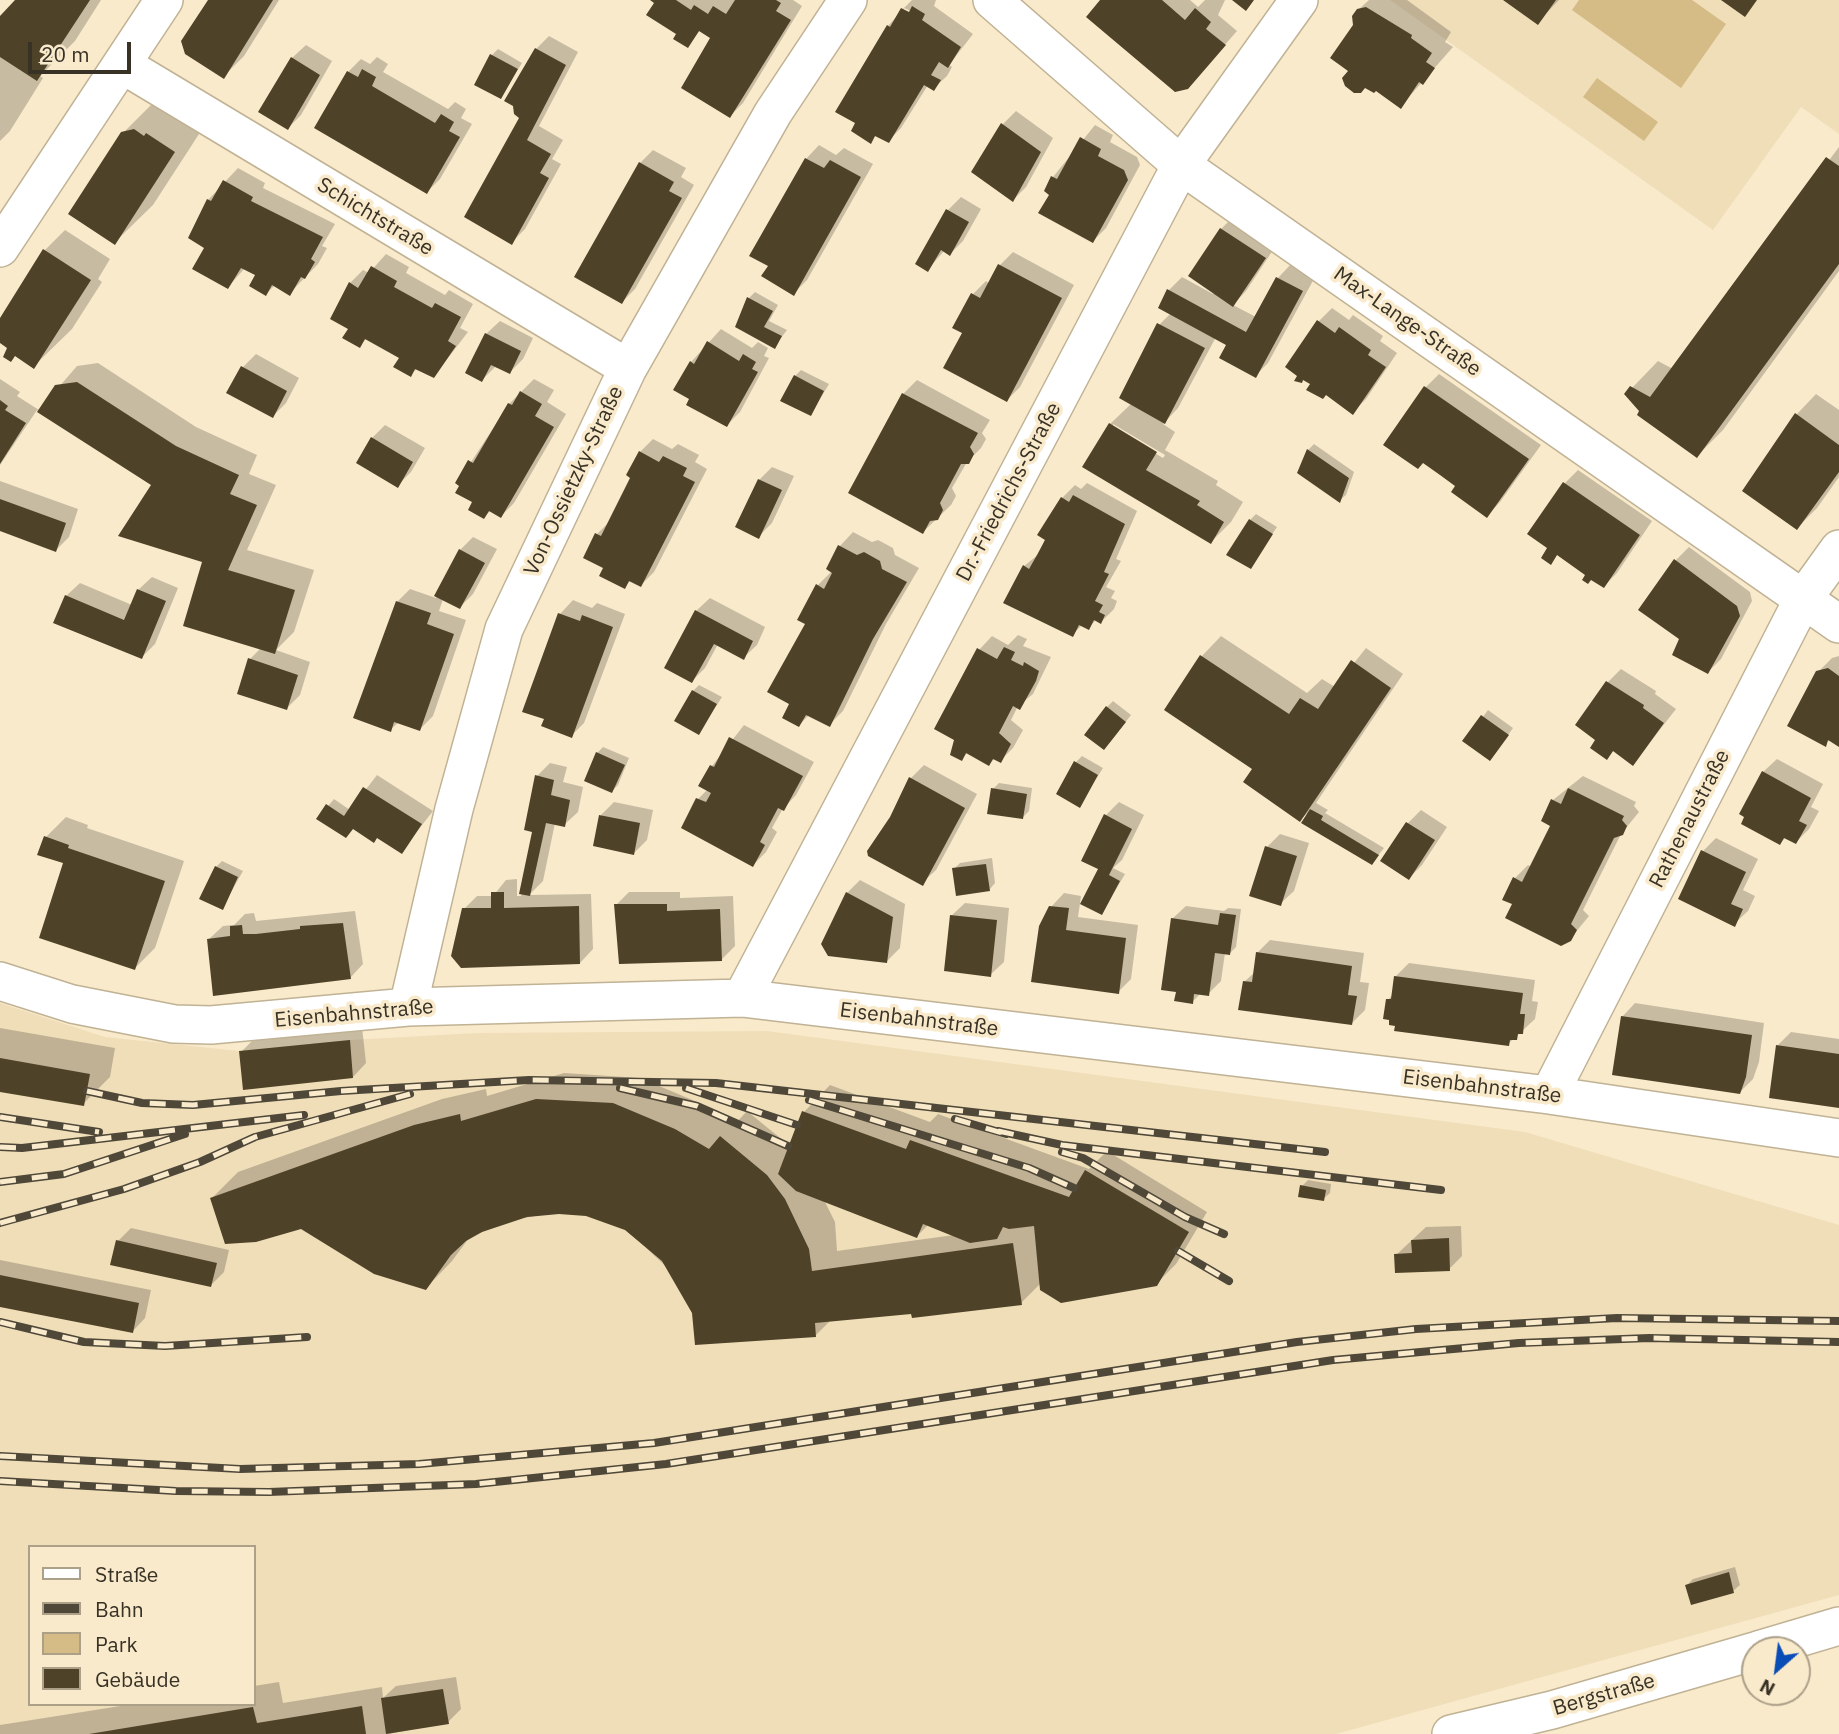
<!DOCTYPE html>
<meta charset="utf-8">
<style>
body{margin:0}
#map{position:relative;width:1839px;height:1734px;overflow:hidden;background:#f9eacb;font-family:"IBM Plex Sans",sans-serif}
canvas{display:block}
.legend{position:absolute;left:28px;top:1545px;width:228px;height:161px;box-sizing:border-box;background:#f9eacb;border:2px solid #aca089;margin:0;padding:9px 12px;list-style:none;font-size:21px;color:#383226}
.legend li{display:flex;align-items:center;gap:14px;height:35px}
.legend b{width:35px;border:2px solid #aca089}
.north{position:absolute;left:1741px;top:1636px;width:70px;height:70px;box-sizing:border-box;background:#f9eacb;border:2px solid #aca089;border-radius:50%;rotate:208deg;font-size:19px;font-weight:700;line-height:28px;text-align:center;color:#383226}
.north::after{content:'';display:block;margin:auto;width:24px;height:32px;background:#0b4db7;clip-path:polygon(50% 0,100% 100%,50% 72%,0 100%)}
.scale{position:absolute;left:28px;top:42px;width:103px;height:32px;box-sizing:border-box;border:4px solid #383226;border-top:0;padding-left:9px;font-size:21px;line-height:24px;white-space:nowrap;color:#383226;-webkit-text-stroke:5px #f9eacb;paint-order:stroke}
</style>
<div id="map">
<canvas width="1839" height="1734"></canvas>
<ul class="legend">
<li><b style="height:9px;background:#fff"></b>Straße</li>
<li><b style="height:9px;background:#4f4839"></b>Bahn</li>
<li><b style="height:19px;background:#d5bb85"></b>Park</li>
<li><b style="height:19px;background:#4e4228"></b>Gebäude</li>
</ul>
<div class="north">N</div>
<div class="scale">20 m</div>
</div>
<script>
const context = document.querySelector('canvas').getContext('2d');
context.lineJoin = 'round';
function fill(path, color) { context.fillStyle = color; context.fill(path, 'evenodd'); }
const shape = rows => new Path2D(rows.map(r => 'M' + r).join(''));
function trace(path, color, width, dash) { context.strokeStyle = color; context.lineWidth = width; context.lineCap = dash ? 'butt' : 'round'; context.setLineDash(dash || []); context.stroke(path); }
function drawText(font, color, halo, rows, align = 'center') {
  context.font = font + ' "IBM Plex Sans",sans-serif'; context.lineWidth = 7; context.setLineDash([]); context.textBaseline = 'middle'; context.strokeStyle = halo; context.fillStyle = color; for (const [text, x, y, turn = 0] of rows) {
    context.save(); context.translate(x, y); context.rotate((+turn || 0) * Math.PI / 180); context.textAlign = isNaN(turn) ? turn : align; if (halo) context.strokeText(text, 0, 0); context.fillText(text, 0, 0); context.restore();
  }
}
fill(shape([
 [1390,0,1839,0,1839,134,1801,107,1713,230],
 [0,1003,105,1037,239,1051,350,1040,477,1033,767,1031,1525,1132,1839,1225,1839,1595,1336,1734,0,1734],
 [30,1547,254,1547,254,1704,30,1704]
]), '#f0deb9');
fill(shape([
 [1579,0,1692,0,1726,24,1681,88,1572,10],
 [1597,78,1658,122,1644,141,1583,97]
]), '#d5bb85');
fill(shape([
 [16,0,101,0,75,41,40,76,43,78,10,131,0,141,0,21],
 [210,0,279,0,244,56,224,76],
 [653,0,793,0,802,6,743,103,730,116,712,38,700,30,688,46],
 [912,0,936,0,934,6,973,34,949,65,952,67,947,76,933,89,928,85,901,128,888,141,877,135,870,141,888,26,904,8,904,11,917,14,904,8],
 [1102,0,1190,0,1198,7,1205,0,1225,0,1218,15,1237,31,1187,88],
 [1369,0,1407,0,1451,32,1445,42,1453,47,1401,106,1350,70,1358,10],
 [1506,0,1559,0,1537,23],
 [549,36,578,52,539,126,563,140,552,159,561,164,525,229,512,242,521,117,536,49],
 [306,45,332,61,301,115,288,128,292,58],
 [498,49,522,63,501,97,492,55],
 [377,57,388,64,383,72,448,109,455,102,466,109,461,118,472,124,440,179,427,192,348,72,361,59,370,64],
 [161,95,212,114,153,205,115,242,123,133],
 [1016,111,1053,138,1026,187,1013,200,1003,124],
 [1095,125,1113,135,1110,142,1137,157,1140,165,1106,228,1093,241,1051,194,1053,177],
 [819,145,836,155,844,148,873,164,807,280,794,293,770,266,751,255,806,159],
 [1839,147,1839,271,1723,430,1697,456,1642,411,1632,388,1658,361,1673,369],
 [653,150,686,168,681,177,694,185,635,289,622,302,640,163],
 [238,168,265,183,263,188,335,224,322,246,327,248,318,264,290,293,275,285,266,294,257,275,245,268,228,287,207,247,208,200],
 [961,197,981,209,963,241,950,254,945,250,928,269,948,210],
 [1234,216,1277,244,1246,291,1233,305,1256,317,1278,278,1291,264,1315,277,1268,363,1255,376,1228,344,1216,337,1178,408,1163,424,1175,432,1165,450,1218,481,1216,485,1243,502,1231,522,1211,542,1085,466,1110,424,1132,403,1159,325,1171,313,1169,290,1182,277,1213,294,1215,292,1190,275,1221,229],
 [1113,424,1165,455,1163,458,1113,428],
 [65,230,110,259,98,279,102,282,72,329,34,366,0,341,0,320,45,250],
 [1013,252,1074,285,1020,387,1007,400,964,332,973,294,986,281,990,284,1000,265],
 [386,254,409,267,406,273,445,295,449,290,473,304,460,328,468,332,434,376,418,368,410,375,401,357,367,338,360,345,350,328,350,283,363,270,369,273],
 [755,292,778,305,769,321,787,330,774,347,738,326,749,298],
 [1332,308,1349,320,1353,315,1383,336,1380,341,1397,353,1366,399,1353,412,1287,367,1319,321],
 [500,321,533,338,523,359,510,372,495,367,482,380,486,334],
 [721,329,752,348,758,342,768,348,764,356,769,358,740,412,727,425,692,399,691,362],
 [256,354,299,378,286,403,273,416,243,367],
 [98,363,196,427,257,455,249,474,276,485,247,550,314,570,294,632,276,650,310,662,300,695,287,708,250,659,261,648,153,485,37,410,0,465,0,379,20,392,17,396,39,410,77,366],
 [801,370,829,384,811,414,795,376],
 [1439,374,1541,445,1500,502,1487,516,1458,485,1424,462,1385,445,1426,387],
 [534,379,554,390,547,402,566,414,514,503,501,516,491,510,484,517,458,482,509,404],
 [917,380,990,420,982,433,986,439,981,448,967,462,952,488,956,496,951,505,923,532,851,492,903,394],
 [1816,394,1839,410,1839,477,1817,508,1797,528,1744,490,1797,414],
 [385,425,425,448,411,472,398,485,372,438],
 [653,439,672,449,678,444,699,455,695,462,707,469,654,572,641,585,631,580,625,587,605,567,597,534,610,521,633,478,640,452],
 [1314,444,1354,472,1346,495,1340,500,1299,473,1308,450],
 [772,467,794,476,772,523,758,537,759,480],
 [1578,470,1652,521,1617,573,1604,586,1558,554,1551,562,1549,548,1529,534,1565,483],
 [0,481,78,509,69,537,56,550,0,530],
 [1087,483,1137,511,1116,559,1121,561,1106,587,1115,591,1111,598,1117,601,1114,609,1101,622,1096,620,1088,628,1082,625,1073,634,1024,566,1039,554,1062,498,1075,485,1081,489],
 [1256,514,1277,527,1250,567,1250,520],
 [853,532,872,542,878,540,893,548,895,555,919,568,886,624,843,711,830,724,810,714,799,725,807,623,818,585,832,571,828,568,840,546],
 [473,537,497,549,473,594,460,607,443,599,439,611,466,620,433,716,420,729,399,722,390,730,397,602,410,589,436,598,460,550],
 [1689,547,1750,592,1752,601,1721,659,1708,672,1682,638,1641,610,1676,560],
 [152,577,178,588,155,644,142,657,66,596,80,583,132,605,138,590],
 [710,598,765,627,757,645,743,658,718,644,705,668,692,681,696,611],
 [573,600,592,608,597,603,625,614,584,723,571,736,560,614],
 [1018,635,1027,639,1023,646,1051,657,1033,694,1018,706,1011,720,1023,730,1013,748,1000,761,995,758,989,764,968,752,962,759,979,650,992,636,1008,645],
 [1221,636,1307,693,1322,679,1335,687,1366,648,1403,674,1316,803,1328,810,1325,813,1384,848,1372,863,1304,823,1312,809,1300,820,1254,769,1166,709,1202,656],
 [1839,656,1839,745,1831,739,1825,744,1818,672,1832,658],
 [1621,669,1656,691,1655,694,1676,709,1633,764,1614,750,1607,758,1598,739,1607,683],
 [699,685,722,697,699,733,693,691],
 [1113,701,1131,715,1110,742,1107,707],
 [1488,710,1513,728,1496,752,1465,741],
 [744,725,814,762,796,795,782,810,772,828,777,832,766,852,753,865,698,799,708,789,701,785,712,766],
 [603,747,629,758,618,785,612,791,597,753],
 [1082,756,1103,768,1079,806,1076,762],
 [1777,759,1823,784,1811,807,1819,811,1809,829,1796,842,1786,837,1780,843,1763,772],
 [550,763,567,767,563,782,583,787,578,812,564,825,555,823,543,881,529,895,591,894,593,949,580,963,464,909,477,896,493,896,506,880,517,879,517,896,521,896,534,831,537,776],
 [924,765,977,794,936,870,922,883,892,818,911,778],
 [377,775,433,811,401,852,377,837,354,828,328,806,334,799,350,810],
 [1583,776,1636,802,1634,806,1639,812,1621,834,1583,910,1589,916,1570,939,1514,904,1515,878,1528,865,1532,867,1553,825,1553,800],
 [999,783,1032,788,1029,811,1022,818,993,789],
 [614,802,653,810,647,840,634,853,601,815],
 [1119,802,1144,815,1122,860,1113,868,1125,874,1102,913,1100,868,1106,815],
 [1421,810,1447,827,1422,865,1409,878,1383,861,1408,823],
 [66,817,88,825,87,828,184,861,155,948,135,968,46,837],
 [1280,834,1309,843,1294,891,1280,904,1267,847],
 [1716,838,1758,859,1743,890,1755,896,1748,911,1734,924,1703,851],
 [992,858,995,883,989,890,954,869,960,863],
 [222,861,243,871,222,908,216,867],
 [860,880,905,904,900,948,887,961,847,893],
 [629,892,680,892,680,898,733,896,735,946,721,960,616,905],
 [1064,893,1081,896,1078,917,1138,925,1131,979,1118,992,1033,981,1051,907],
 [965,903,1009,908,1004,962,990,975,951,916],
 [1186,906,1224,911,1228,908,1241,909,1236,947,1230,953,1225,953,1221,981,1208,994,1201,993,1192,1002,1178,990,1172,919],
 [355,911,363,964,350,978,209,939,223,926,234,925,245,914,254,913,256,921],
 [1270,940,1364,953,1360,982,1369,983,1365,1010,1352,1023,1244,982,1255,972,1257,953],
 [1409,963,1535,980,1532,1001,1538,1002,1535,1019,1508,1044,1388,1000,1394,993,1396,976],
 [1635,1003,1764,1023,1759,1062,1753,1079,1740,1092,1622,1017],
 [362,1027,366,1063,353,1077,241,1052,254,1039],
 [0,1028,115,1048,110,1077,83,1104,0,1090],
 [1791,1032,1839,1039,1839,1106,1778,1045],
 [564,1073,640,1078,702,1104,736,1123,747,1111,790,1146,804,1112,830,1085,930,1122,938,1114,1089,1169,1107,1151,1207,1212,1176,1264,1156,1284,1041,1283,1021,1303,831,1320,815,1336,693,1313,674,1274,626,1229,595,1216,559,1212,506,1221,469,1238,452,1261,426,1288,301,1227,212,1198,238,1172,442,1099,486,1089,487,1096],
 [824,1200,917,1236,929,1224,954,1235,837,1251,835,1222],
 [1308,1180,1331,1184,1330,1193,1323,1199,1302,1186],
 [1461,1226,1462,1256,1449,1269,1396,1255,1426,1227],
 [131,1228,229,1250,224,1272,211,1285,118,1241],
 [0,1260,151,1290,145,1318,132,1332,0,1306],
 [1735,1567,1740,1585,1733,1591,1687,1585,1693,1579],
 [456,1677,461,1709,448,1722,389,1734,0,1734,0,1725,133,1704,254,1704,254,1686,279,1682,283,1703,382,1687,383,1698,396,1686]
]), '#0003');
fill(shape([
 [15,0,90,0,37,81,0,57,0,16],
 [208,0,273,0,224,79,185,54,181,41],
 [650,0,676,0,691,10,694,5,708,14,713,6,726,14,735,0,776,0,781,3,776,11,791,20,730,118,681,88,710,38,699,31,688,48,673,39,676,34,646,15,654,3],
 [1100,0,1162,0,1185,20,1195,8,1211,22,1206,29,1226,45,1188,89,1175,92,1086,17],
 [1232,0,1254,0,1246,11],
 [1503,0,1556,0,1538,25],
 [1721,0,1757,0,1745,17],
 [912,6,925,14,922,20,961,47,948,68,939,62,931,75,941,80,934,91,924,85,889,143,875,136,871,144,851,131,855,123,835,112,887,25,890,27,901,8,909,12],
 [1366,7,1412,35,1411,38,1432,53,1426,62,1435,68,1423,85,1419,82,1401,109,1376,91,1374,93,1365,88,1361,93,1354,93,1345,86,1342,78,1348,71,1330,58,1353,25,1352,16,1357,9],
 [535,48,566,65,527,140,551,154,540,173,549,178,512,245,464,217,519,118,514,114,513,106,504,101],
 [490,54,518,69,501,99,474,85],
 [291,57,320,75,288,130,258,112],
 [362,69,376,77,372,86,435,123,441,114,454,122,449,131,460,137,427,194,314,128,347,71,358,77],
 [1001,123,1041,152,1013,202,971,172],
 [134,129,144,136,146,133,175,152,115,245,68,214,121,132],
 [1080,137,1101,149,1098,156,1124,170,1128,180,1093,243,1038,213,1049,195,1044,191,1051,176,1057,179],
 [1826,157,1839,166,1839,264,1697,458,1637,415,1639,411,1624,394,1630,386,1650,397],
 [805,158,824,168,830,160,861,177,794,296,761,276,768,266,749,256],
 [639,162,674,182,669,191,682,198,622,304,574,277],
 [223,180,253,197,251,201,323,237,311,259,315,262,305,279,301,277,290,296,272,285,266,296,249,286,255,275,241,268,228,289,192,269,204,248,188,238,207,199,211,201],
 [946,209,969,222,950,256,941,250,928,272,915,264],
 [1220,228,1266,258,1233,307,1188,276],
 [43,249,91,280,34,369,15,356,11,362,3,357,7,348,0,343,0,318],
 [998,264,1062,298,1007,402,943,368,962,333,952,328,971,293,980,298],
 [371,266,397,281,394,287,432,308,435,303,461,317,448,341,456,346,434,378,415,369,411,377,393,367,399,358,365,339,360,348,342,338,348,329,330,319,349,282,358,288],
 [1276,277,1303,291,1256,378,1219,358,1226,345,1158,308,1167,289,1246,332],
 [747,297,773,311,764,327,782,336,775,349,735,327],
 [1317,320,1335,333,1339,327,1371,350,1368,355,1386,367,1353,415,1326,395,1323,399,1306,390,1310,384,1303,380,1302,383,1294,381,1297,376,1285,367],
 [1157,323,1205,348,1165,424,1119,398],
 [485,333,521,351,510,374,491,365,482,382,465,373],
 [707,341,739,361,743,354,756,362,752,369,758,372,727,427,686,405,689,399,673,390,690,361,694,364],
 [241,366,287,391,273,418,226,393],
 [794,375,824,391,811,416,780,401],
 [77,382,176,446,239,475,230,494,257,505,228,570,295,590,275,654,183,626,202,562,118,536,151,485,37,412,55,385],
 [1424,386,1529,459,1487,518,1451,492,1455,486,1440,475,1423,463,1418,469,1383,445],
 [520,391,542,404,535,416,554,427,501,518,489,511,484,519,468,510,472,502,455,493,459,486,455,483,468,460,473,463,508,403,512,405],
 [902,393,978,433,970,447,974,454,969,464,961,464,940,503,943,510,938,520,930,521,923,534,848,493],
 [0,400,8,406,5,410,26,423,0,464],
 [1795,413,1839,445,1839,472,1797,530,1742,491],
 [1109,423,1157,452,1146,470,1200,501,1197,505,1224,522,1211,544,1082,467],
 [371,437,413,462,398,488,356,463],
 [1307,449,1349,478,1340,503,1297,473],
 [639,451,659,462,663,456,687,468,683,476,695,482,641,587,629,581,625,589,599,576,603,568,583,558,595,533,601,536,630,478,626,475],
 [758,479,782,490,759,539,735,527],
 [1563,482,1640,535,1604,588,1591,580,1588,584,1582,580,1585,575,1557,555,1551,565,1541,558,1547,548,1527,534],
 [1073,495,1125,524,1104,572,1109,574,1095,601,1103,605,1099,612,1105,615,1101,624,1094,620,1089,630,1079,625,1073,637,1003,603,1023,565,1029,569,1037,555,1045,540,1037,535,1061,497,1069,502],
 [0,499,66,523,56,552,0,531],
 [1249,519,1273,534,1251,569,1226,555],
 [838,545,857,555,864,552,880,561,882,569,907,582,873,639,830,727,806,715,799,727,782,718,789,704,767,692,805,624,797,620,816,584,824,589,832,573,826,569],
 [459,549,485,563,460,609,434,596],
 [1674,559,1737,606,1740,616,1708,674,1672,655,1679,639,1638,610],
 [137,589,166,601,142,659,53,623,65,595,124,620],
 [396,601,431,613,427,624,454,634,420,731,394,722,391,732,353,718],
 [695,610,753,641,744,660,714,644,692,683,664,668],
 [558,613,580,621,582,615,613,627,572,738,541,726,544,719,522,712],
 [1004,647,1015,652,1011,660,1023,666,1024,662,1039,671,1036,681,1020,710,1013,706,999,733,1011,744,1001,763,993,759,989,766,966,753,962,761,950,755,954,740,934,729,977,648,997,659],
 [1200,655,1289,714,1300,698,1318,709,1351,660,1391,688,1300,822,1243,782,1252,769,1164,710],
 [248,658,298,675,287,710,237,694],
 [1828,668,1839,676,1839,747,1828,740,1826,747,1787,726,1816,671],
 [1606,681,1644,705,1643,708,1664,723,1633,766,1613,751,1607,760,1590,748,1595,740,1575,725],
 [692,690,717,704,699,735,674,721],
 [1106,706,1126,722,1104,750,1084,735],
 [1481,715,1509,735,1490,761,1462,741],
 [729,737,803,776,784,811,778,808,760,842,765,845,753,867,681,828,696,798,706,802,711,793,698,786,710,765,714,767],
 [596,752,625,765,612,793,584,781],
 [1074,761,1098,775,1080,808,1056,794],
 [1762,771,1811,798,1799,821,1807,825,1796,844,1784,838,1780,845,1741,824,1744,817,1739,814],
 [535,775,554,780,551,795,570,800,565,827,546,823,530,896,519,894,532,832,524,830],
 [909,777,965,808,923,886,868,856,867,851,890,817],
 [363,787,422,824,402,854,377,838,374,843,353,829,346,838,316,819,326,804,344,816],
 [991,788,1027,794,1023,819,987,814],
 [1568,788,1624,816,1622,820,1627,826,1623,835,1614,838,1571,924,1577,930,1571,941,1561,946,1505,918,1512,904,1502,900,1513,877,1522,882,1550,826,1541,821,1551,799,1561,804],
 [1310,809,1323,816,1321,820,1379,855,1372,865,1301,823],
 [1104,814,1132,829,1109,875,1120,881,1102,915,1080,904,1098,869,1081,861],
 [599,815,640,823,634,855,593,846],
 [1406,822,1435,840,1409,880,1380,861],
 [44,836,69,845,68,848,165,881,135,970,39,938,63,863,37,855],
 [1265,846,1297,856,1281,906,1249,896],
 [1701,850,1746,872,1731,904,1743,909,1735,927,1678,899],
 [986,864,990,891,956,896,952,868],
 [215,866,238,877,223,910,199,899],
 [491,892,504,892,504,908,579,906,580,964,461,968,451,956,462,908,491,908],
 [846,892,893,917,887,963,828,956,821,944],
 [614,904,667,904,667,911,720,909,722,961,619,964],
 [1049,906,1069,908,1066,930,1126,938,1119,994,1031,982,1039,926],
 [1220,913,1236,915,1230,955,1215,953,1209,996,1194,994,1193,1004,1174,1001,1176,992,1161,990,1171,918,1218,925],
 [950,915,997,920,991,977,944,971],
 [343,923,351,979,213,996,207,939,230,936,230,926,242,925,243,934,256,934,300,929,300,926],
 [1256,952,1352,966,1348,995,1357,996,1352,1025,1238,1010,1243,981,1252,982],
 [1394,976,1523,993,1520,1014,1525,1014,1523,1034,1518,1034,1517,1040,1510,1040,1509,1046,1394,1031,1395,1026,1389,1025,1389,1020,1383,1019,1386,999,1391,999],
 [1621,1016,1752,1035,1746,1077,1740,1094,1612,1075],
 [350,1040,353,1078,243,1090,239,1051],
 [1776,1045,1839,1054,1839,1108,1769,1098],
 [0,1058,90,1074,84,1106,0,1092],
 [536,1099,613,1103,675,1129,709,1149,720,1136,767,1175,785,1199,809,1249,812,1271,1013,1243,1022,1305,912,1318,911,1314,815,1323,816,1337,695,1345,692,1313,662,1261,625,1230,586,1216,559,1214,527,1217,482,1232,466,1241,451,1255,426,1290,374,1274,301,1229,256,1242,225,1244,210,1198,414,1125,460,1114,461,1121],
 [802,1111,906,1149,910,1140,1069,1197,1085,1170,1189,1232,1157,1286,1061,1303,1040,1290,1034,1226,1009,1229,1003,1227,997,1239,970,1243,923,1224,917,1238,796,1191,778,1174],
 [1300,1185,1326,1190,1324,1201,1298,1197],
 [1449,1238,1450,1271,1395,1273,1394,1254,1412,1253,1411,1240],
 [116,1240,217,1263,211,1287,110,1265],
 [0,1275,139,1303,133,1333,0,1307],
 [1729,1572,1734,1593,1691,1605,1685,1585],
 [443,1689,449,1724,386,1734,381,1698],
 [362,1706,366,1734,89,1734,253,1707,257,1723]
]), '#4e4228');
const minor = shape([
 [992,0,1181,165,1839,624],
 [123,65,628,368],
 [0,248,164,0],
 [0,981,72,1004,174,1024,211,1025,408,1007,742,998,1549,1095,1839,1138],
 [742,998,1181,165,1299,0],
 [408,1007,454,809,504,629,628,368,773,113,848,0],
 [1549,1095,1803,599,1839,549],
 [1758,1650,1839,1626],
 [1451,1734,1552,1710,1755,1651]
]);
trace(minor, '#c0b294', 40);
trace(minor, '#fff', 37);
const rail = shape([
 [620,1088,697,1106,788,1146],
 [686,1088,797,1125],
 [87,1091,142,1103,193,1105,341,1091,529,1080,716,1083,1325,1152],
 [809,1100,1029,1168,1074,1188],
 [0,1117,99,1132],
 [955,1119,1006,1134],
 [998,1131,1062,1145,1441,1190],
 [0,1147,22,1148,304,1115],
 [1062,1152,1083,1158,1185,1217,1224,1234],
 [0,1182,64,1174,185,1134],
 [0,1223,124,1189,200,1162,255,1137,410,1094],
 [1178,1251,1229,1281],
 [0,1322,84,1342,165,1346,307,1337],
 [0,1456,240,1469,419,1464,654,1443,1297,1342,1416,1329,1617,1318,1839,1321],
 [0,1481,176,1491,269,1492,476,1484,666,1464,1333,1360,1519,1343,1649,1338,1839,1342]
]);
trace(rail, '#4f4839', 8);
trace(rail, '#f9eacb', 5, [16]);
drawText('21px', '#383226', '#f9eacb', [
 ["Schichtstraße",375,217,31],
 ["Max-Lange-Straße",1407,322,35],
 ["Von-Ossietzky-Straße",574,481,-65],
 ["Dr.-Friedrichs-Straße",1009,492,-62],
 ["Rathenaustraße",1690,819,-63],
 ["Eisenbahnstraße",354,1014,-5],
 ["Eisenbahnstraße",919,1020,7],
 ["Eisenbahnstraße",1482,1087,7],
 ["Bergstraße",1604,1695,-16]
]);
</script>
